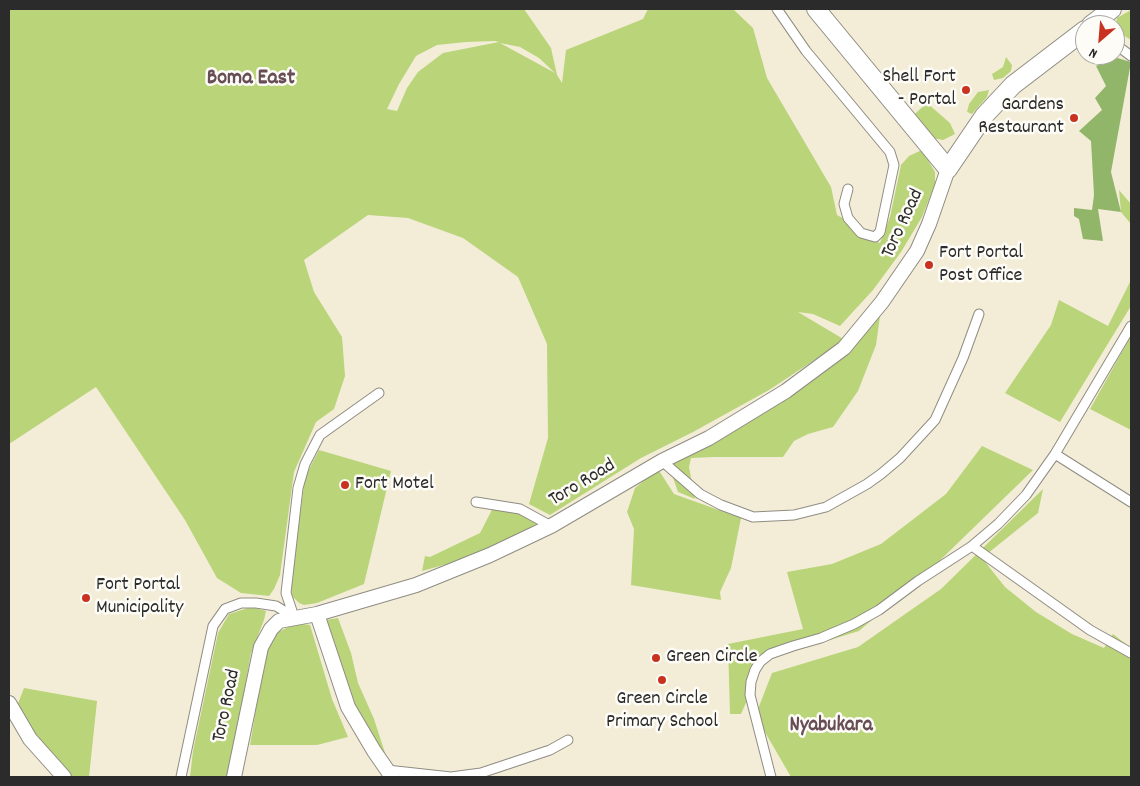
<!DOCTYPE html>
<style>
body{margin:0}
#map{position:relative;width:1140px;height:786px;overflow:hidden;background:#f3edd8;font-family:Dekko,sans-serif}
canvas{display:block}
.frame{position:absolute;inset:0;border:10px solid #2b2b2b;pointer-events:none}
.north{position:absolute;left:1075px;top:15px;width:50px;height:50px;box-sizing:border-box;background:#fdfcf7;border:1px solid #a9a8a5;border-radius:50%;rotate:207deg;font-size:14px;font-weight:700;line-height:20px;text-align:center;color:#2b2b2b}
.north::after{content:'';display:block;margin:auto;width:18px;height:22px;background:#c8321e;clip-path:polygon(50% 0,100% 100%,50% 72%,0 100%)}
</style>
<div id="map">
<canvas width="1140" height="786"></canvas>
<div class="frame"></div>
<div class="north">N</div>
</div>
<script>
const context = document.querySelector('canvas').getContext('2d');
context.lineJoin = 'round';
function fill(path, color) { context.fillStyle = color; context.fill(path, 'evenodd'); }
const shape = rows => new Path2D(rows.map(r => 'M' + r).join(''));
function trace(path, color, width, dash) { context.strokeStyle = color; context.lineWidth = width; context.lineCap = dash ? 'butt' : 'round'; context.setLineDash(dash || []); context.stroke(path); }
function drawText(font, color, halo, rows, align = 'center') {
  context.font = font + ' Dekko,sans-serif'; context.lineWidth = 5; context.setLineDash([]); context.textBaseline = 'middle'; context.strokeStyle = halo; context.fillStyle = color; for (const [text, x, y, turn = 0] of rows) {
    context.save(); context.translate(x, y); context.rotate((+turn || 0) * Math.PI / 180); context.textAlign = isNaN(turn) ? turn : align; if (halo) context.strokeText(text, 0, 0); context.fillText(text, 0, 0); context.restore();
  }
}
fill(shape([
 [9,9,524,9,551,48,557,75,562,83,566,50,643,19,648,9,733,9,753,28,767,78,831,187,837,215,846,220,871,240,880,243,890,217,901,165,909,156,922,150,935,172,935,184,922,217,901,252,873,290,840,326,813,314,798,312,845,340,769,390,693,432,641,458,550,515,529,504,548,438,547,344,518,277,463,238,408,218,368,215,304,260,314,292,342,337,345,376,334,409,316,422,294,472,280,575,274,589,269,596,241,593,217,578,185,520,96,387,9,444],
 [495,41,499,42,443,53,418,72,407,88,397,111,387,109,399,84,416,56,437,45,466,42],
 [500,43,520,47,539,58,555,73],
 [1131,10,1131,40,1115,30,1117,18],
 [1006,57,1012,65,1011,71,1003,78,994,80,992,74,1003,67],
 [989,90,987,97,972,114,967,112,969,104,978,92],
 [927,103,950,123,955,134,943,140,932,138,909,119],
 [1119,190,1131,204,1131,224,1121,212],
 [1131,280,1131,306,1060,422,1005,393,1051,325,1059,300,1108,326],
 [881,309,876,345,858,391,833,427,808,434,794,441,783,457,713,457,691,458,689,467,695,499,678,492,666,458,774,397],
 [1131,336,1131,430,1090,409],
 [982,446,1033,470,928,572,859,631,765,660,741,714,730,714,728,644,803,629,787,572,832,564,881,544,946,494],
 [319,450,391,471,364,584,317,603,304,605,299,603,292,596,291,585,305,477],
 [658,469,674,494,741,518,731,568,720,592,721,600,631,585,634,529,627,512,635,488],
 [1043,489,1038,513,982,558,1005,587,1036,612,1072,634,1104,648,1113,634,1131,648,1131,777,791,777,758,720,758,709,772,673,858,647,941,589],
 [495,504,543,520,487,553,422,571,425,556,430,557,480,533],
 [251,607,266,611,264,620,251,653,229,777,190,777,193,751,218,633,229,614],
 [338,618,351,653,358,683,374,719,387,759,356,710,325,620],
 [295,623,310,625,332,699,348,737,317,745,250,745,266,649,277,633],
 [24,688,97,701,89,777,71,777,32,734,17,706]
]), '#b9d479');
fill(shape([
 [1114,57,1131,62,1111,172,1121,212,1098,209,1103,241,1083,239,1079,219,1074,216,1074,208,1092,210,1094,195,1091,141,1079,131,1102,110,1095,98,1106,86,1096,66]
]), '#92b669');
const street = shape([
 [777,9,806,51,890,152,894,165,880,232,875,237,861,233,848,218,844,204,848,189],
 [1115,44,1131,56],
 [1055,454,1131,502],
 [662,461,700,494,721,505,753,517,794,515,826,507,867,484,881,474,900,458,935,420,963,358,979,314],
 [476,502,520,509,551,526],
 [972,546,1090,630,1131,653],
 [294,617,286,593,298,488,305,464,320,435,379,393],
 [387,770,451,777,481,773,550,750,568,740],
 [181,777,213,626,225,609,241,603,256,603,276,606,294,617],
 [771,777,750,695,751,682,755,670,760,662,770,654,793,646,821,638,854,624,879,610,918,581,972,546,998,524,1026,495,1055,454,1131,326]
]);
const secondary = shape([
 [317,614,348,707,374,751,392,777],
 [9,703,30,739,64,777],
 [234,777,261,647,271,629,279,621,317,614,416,585,490,555,551,526,662,461,709,438,786,391,844,348,882,302,917,251,929,224,948,169]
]);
const highway = shape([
 [816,9,948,169,984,116,1013,85,1085,30],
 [1091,25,1112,9]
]);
trace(street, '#8f8c82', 11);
trace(secondary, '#8f8c82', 16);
trace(highway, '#8f8c82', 20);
trace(street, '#fff', 9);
trace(secondary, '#fff', 14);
trace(highway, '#fff', 18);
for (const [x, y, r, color] of [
 [966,90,5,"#c8321e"],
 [1074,118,5,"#c8321e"],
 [929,265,5,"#c8321e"],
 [345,485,5,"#c8321e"],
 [86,598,5,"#c8321e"],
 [656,658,5,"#c8321e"],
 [662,680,5,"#c8321e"]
]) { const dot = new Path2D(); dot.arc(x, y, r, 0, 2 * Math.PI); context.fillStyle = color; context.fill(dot); trace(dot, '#fdfcf7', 2); }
drawText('20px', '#2b2b2b', '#fdfcf7', [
 ["Shell Fort",956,78,"right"],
 ["- Portal",956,101,"right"],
 ["Gardens",1064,106,"right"],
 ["Restaurant",1064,129,"right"],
 ["Fort Portal",939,254],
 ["Post Office",939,277],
 ["Fort Motel",355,485],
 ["Fort Portal",96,586],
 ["Municipality",96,609],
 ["Green Circle",666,658],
 ["Green Circle",662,700,"center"],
 ["Primary School",662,723,"center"]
], 'left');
drawText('20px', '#2b2b2b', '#fdfcf7', [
 ["Toro Road",904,224,-65],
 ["Toro Road",583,484,-31],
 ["Toro Road",228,706,-78]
]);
drawText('bold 21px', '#674d56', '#fdfcf7', [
 ["Nyabukara",831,727]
]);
drawText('bold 22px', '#674d56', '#fdfcf7', [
 ["Boma East",251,80]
]);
</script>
